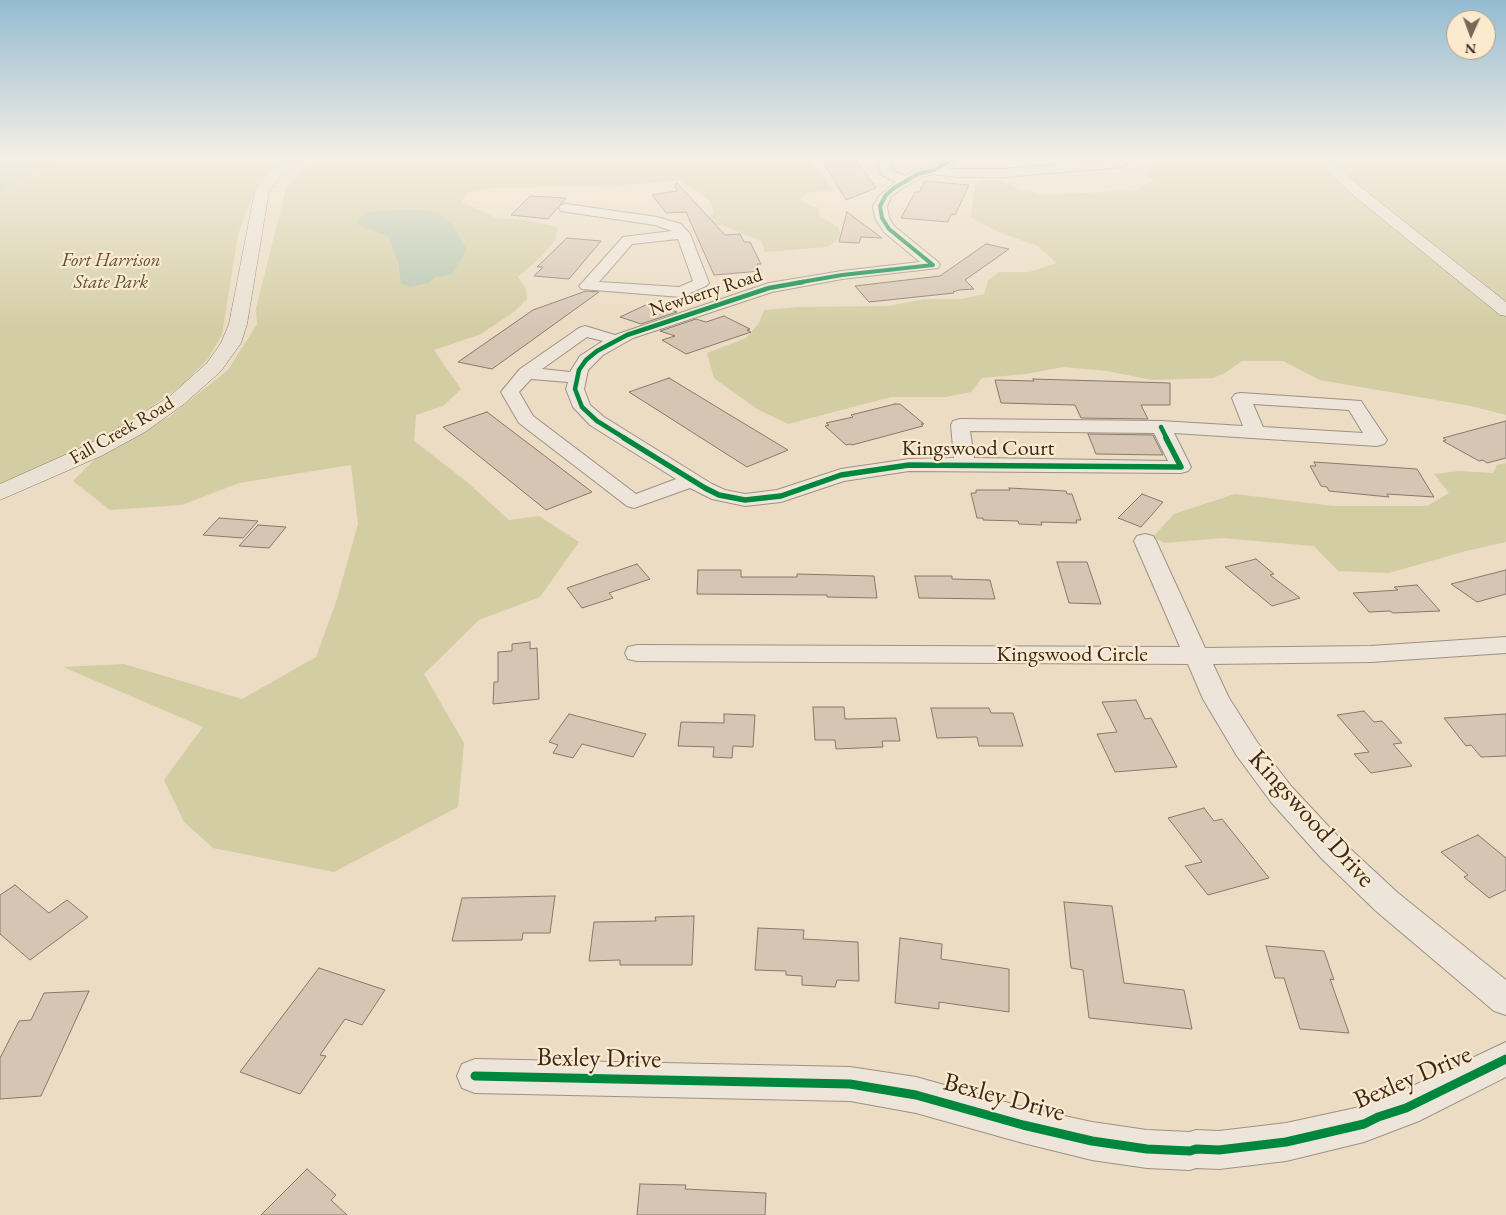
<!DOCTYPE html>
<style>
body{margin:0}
#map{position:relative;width:1506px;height:1215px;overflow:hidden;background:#ebdcc3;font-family:"EB Garamond",serif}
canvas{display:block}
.north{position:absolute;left:1446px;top:10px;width:50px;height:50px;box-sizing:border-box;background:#fceace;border:1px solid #ae9c88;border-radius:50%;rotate:182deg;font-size:14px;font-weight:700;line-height:20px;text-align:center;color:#38281e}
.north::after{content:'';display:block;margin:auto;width:18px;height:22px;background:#776758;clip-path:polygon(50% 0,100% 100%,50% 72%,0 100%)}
</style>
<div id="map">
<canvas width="1506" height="1215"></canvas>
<div class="north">N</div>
</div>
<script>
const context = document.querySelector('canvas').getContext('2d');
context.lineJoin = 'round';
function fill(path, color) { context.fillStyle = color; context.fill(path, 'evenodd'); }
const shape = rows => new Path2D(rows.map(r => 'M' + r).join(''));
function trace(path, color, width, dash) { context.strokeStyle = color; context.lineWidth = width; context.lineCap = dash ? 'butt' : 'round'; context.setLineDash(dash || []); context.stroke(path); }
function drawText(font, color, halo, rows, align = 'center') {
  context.font = font + ' "EB Garamond",serif'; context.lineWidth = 4.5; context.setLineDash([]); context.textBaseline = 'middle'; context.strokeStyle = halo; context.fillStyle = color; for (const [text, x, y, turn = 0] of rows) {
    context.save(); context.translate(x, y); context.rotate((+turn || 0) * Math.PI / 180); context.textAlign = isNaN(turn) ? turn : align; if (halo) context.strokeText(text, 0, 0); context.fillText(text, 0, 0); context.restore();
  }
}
fill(shape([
 [0,160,290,160,260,179,246,212,238,235,222,335,207,360,182,385,145,411,100,439,0,487],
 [317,160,812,160,815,170,826,180,833,190,807,193,800,201,818,208,819,215,839,228,840,238,828,247,765,252,761,241,724,226,698,220,714,214,711,202,700,193,680,181,599,187,491,188,466,193,462,202,497,218,526,220,557,227,556,239,541,257,518,277,526,289,527,299,514,312,481,334,434,350,461,389,443,406,416,415,414,441,466,481,509,520,539,516,579,542,540,597,479,620,424,674,464,743,458,807,334,872,213,848,184,822,164,780,203,727,63,667,124,664,242,699,316,657,337,599,358,524,351,465,239,483,182,505,110,510,73,481,100,454,170,416,228,370,257,324,256,308,286,189,295,177],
 [1166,160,1506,160,1506,415,1471,406,1320,380,1283,361,1242,361,1225,373,1213,378,1152,380,1107,371,1064,367,1026,374,982,378,971,392,946,397,891,397,788,424,757,409,714,378,707,353,746,338,759,323,764,310,798,307,889,306,924,299,962,299,984,294,988,280,999,272,1029,272,1056,263,1038,246,1003,234,971,218,975,184,981,180,1002,181,1020,189,1047,195,1137,190,1154,181,1144,174,1151,167],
 [1506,463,1506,542,1466,551,1389,573,1338,571,1314,546,1222,538,1165,543,1153,537,1174,514,1235,494,1333,506,1427,506,1449,493,1434,474,1460,471,1493,473,1497,465]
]), '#d3cda4');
fill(shape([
 [4,160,66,160,36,171,0,190,0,162],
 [399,210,422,210,438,213,452,224,467,250,451,275,436,277,428,283,410,287,401,283,398,261,388,236,358,225,359,219,369,212]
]), '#b6c6af');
const building = shape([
 [825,160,856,160,876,188,846,200,823,162,825,160],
 [925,181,969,185,955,215,951,214,948,222,901,218,915,192,919,192,925,181],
 [677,183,725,235,740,234,744,242,750,242,761,264,757,264,761,271,714,275,686,212,666,213,652,195,677,191,675,185,677,183],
 [530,196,566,198,548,219,511,215,530,196],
 [847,212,882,238,861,237,859,243,839,242,847,212],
 [567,238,601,241,569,279,534,276,543,267,537,267,567,238],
 [986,244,1009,249,965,280,974,289,959,290,953,292,954,293,869,302,855,286,940,276,986,244],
 [586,291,599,292,492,369,458,362,533,310,586,291],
 [650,303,677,312,641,324,620,317,650,303],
 [724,316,750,329,747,330,751,332,686,354,662,340,675,336,660,331,696,319,706,322,724,316],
 [669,378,725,412,788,450,747,467,629,392,669,378],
 [1033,379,1170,383,1170,405,1141,405,1148,419,1081,418,1075,405,1001,403,995,380,1034,381,1033,379],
 [895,404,900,404,924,424,921,424,923,426,852,445,850,444,846,445,825,426,829,425,826,423,853,417,851,415,895,404],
 [487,412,537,450,592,492,546,510,443,427,487,412],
 [1506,421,1506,458,1487,463,1483,460,1479,461,1443,441,1446,440,1443,438,1506,421],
 [1088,434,1153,435,1163,455,1096,454,1088,434],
 [1314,462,1417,469,1434,497,1387,494,1389,497,1329,491,1327,487,1321,486,1310,466,1316,466,1314,462],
 [1009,488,1066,491,1067,494,1072,494,1081,520,1076,520,1077,523,1041,522,1042,525,1019,524,1018,521,983,520,983,518,977,518,971,493,976,493,976,490,1010,490,1009,488],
 [1142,494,1163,502,1141,527,1118,518,1142,494],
 [219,518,258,521,243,538,203,535,219,518],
 [258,525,286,527,269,548,239,546,258,525],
 [1256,559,1274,574,1270,575,1300,598,1272,606,1225,567,1256,559],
 [1057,562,1087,562,1101,604,1069,603,1057,562],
 [637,564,650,579,609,593,613,598,582,608,567,588,637,564],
 [698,570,741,570,741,577,797,577,797,574,874,576,877,598,827,597,827,595,697,594,698,570],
 [1506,570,1506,594,1477,602,1451,584,1506,570],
 [915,576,952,576,952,579,990,580,995,599,919,598,915,576],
 [1417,585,1440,611,1393,613,1390,611,1369,612,1353,593,1398,590,1394,587,1417,585],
 [530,642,530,649,537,648,539,699,493,704,494,682,498,682,498,652,512,651,512,644,530,642],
 [1136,700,1145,719,1151,718,1177,767,1115,772,1097,734,1117,732,1102,702,1136,700],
 [813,707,844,707,845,719,896,718,900,741,882,741,883,747,836,749,835,740,815,740,813,707],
 [931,708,989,708,991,713,1013,713,1023,746,979,746,977,737,937,738,931,708],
 [1364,711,1374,722,1382,721,1402,743,1393,744,1412,766,1371,773,1354,754,1369,752,1337,715,1364,711],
 [569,714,646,734,633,757,582,744,573,758,553,753,558,745,549,742,569,714],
 [724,714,755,715,753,747,733,746,732,758,713,757,714,747,678,746,681,722,724,723,724,714],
 [1506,714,1506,756,1481,757,1471,745,1466,746,1444,718,1506,714],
 [1204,808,1214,821,1222,819,1269,878,1208,895,1185,866,1202,862,1168,818,1204,808],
 [1478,835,1506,858,1506,890,1489,898,1464,877,1468,875,1441,852,1478,835],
 [15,885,49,913,67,900,88,917,30,960,0,934,0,895,15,885],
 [555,896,550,933,523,933,522,940,452,941,462,898,555,896],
 [1064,902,1112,906,1124,983,1184,990,1192,1029,1089,1018,1083,970,1071,968,1064,902],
 [694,916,692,965,620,965,620,960,589,961,594,922,656,921,655,917,694,916],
 [758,928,804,930,803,939,858,942,859,981,837,980,835,987,802,985,802,976,786,975,786,971,755,970,758,928],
 [900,938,942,944,941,959,1009,969,1009,1012,939,1002,939,1009,895,1003,900,938],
 [1266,946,1324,951,1334,980,1330,979,1349,1033,1300,1029,1284,978,1275,978,1266,946],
 [319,968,385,990,362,1025,345,1019,320,1055,326,1056,300,1094,240,1072,319,968],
 [89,991,41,1096,0,1099,0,1058,19,1021,31,1020,44,993,89,991],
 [307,1169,336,1195,331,1200,347,1215,261,1215,307,1169],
 [640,1184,686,1185,685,1189,766,1193,765,1215,637,1215,640,1184]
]);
fill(building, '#d6c5b3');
trace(building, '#847a6d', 1);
const minor = shape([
 [880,160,892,160,890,166,891,170,905,176,914,171,930,167,942,160,957,160,946,168,956,169,1003,169,1112,160,1128,160,1129,163,1123,167,1003,177,956,177,934,174,922,177,898,191,891,197,887,206,889,218,894,226,938,262,940,265,938,268,842,279,772,292,633,338,603,355,588,370,584,389,590,405,604,417,712,484,725,490,745,494,777,490,841,469,909,459,954,458,951,425,953,421,960,419,1161,421,1243,426,1232,398,1235,394,1241,393,1361,401,1387,440,1384,444,1377,446,1174,433,1191,467,1188,471,1181,473,909,471,844,481,781,502,745,506,712,499,690,488,634,508,627,506,519,423,501,392,520,369,579,328,585,326,615,335,769,283,842,271,920,262,884,232,875,218,873,206,880,195,896,182,882,175,878,166,880,160],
 [587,337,603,341,580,356,570,372,542,369,587,337],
 [531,379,568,382,566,389,573,407,590,425,676,479,636,494,533,416,519,392,531,379],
 [1253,404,1349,410,1363,433,1263,427,1253,404],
 [970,431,1154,433,1168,461,974,458,970,431],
 [566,204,657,217,681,224,690,234,709,283,706,286,681,297,582,289,579,286,582,283,623,237,672,231,655,225,561,211,559,208,561,205,566,204],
 [678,239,693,281,679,287,599,282,632,244,678,239],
 [1145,534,1153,536,1156,541,1205,648,1371,646,1506,637,1506,653,1371,662,1213,664,1229,698,1257,742,1291,786,1344,843,1398,893,1506,980,1506,1015,1494,1011,1376,911,1322,859,1271,802,1237,756,1203,699,1188,664,637,661,628,659,625,653,628,647,637,645,1180,647,1134,541,1137,536,1145,534],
 [1506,1042,1506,1077,1419,1121,1364,1142,1286,1161,1219,1169,1196,1168,1190,1170,1147,1168,1092,1160,1023,1143,916,1113,850,1101,475,1093,462,1088,457,1076,462,1064,475,1059,850,1067,916,1077,1023,1107,1092,1122,1147,1130,1190,1132,1196,1130,1219,1131,1286,1123,1360,1107,1400,1092,1506,1042]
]);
const major = shape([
 [288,160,305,160,280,177,269,191,247,324,241,343,221,371,184,404,145,432,101,456,0,500,0,484,85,446,129,422,170,396,207,363,221,343,229,324,255,190,270,171,288,160],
 [1316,160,1331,160,1363,189,1506,302,1506,316,1500,315,1353,195,1316,160]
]);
trace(minor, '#9d9283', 2);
trace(major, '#847a6d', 1);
fill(minor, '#ede5d9');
fill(major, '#e9e1d3');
trace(shape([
 [796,283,842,275,933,265,889,229,882,218,880,206,886,195,894,188,918,174,934,170,951,160]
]), '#00873e', 4);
trace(shape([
 [1161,427,1167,439],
 [626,439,597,421,582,407,575,389,579,370,586,360,597,351,627,335,769,288,803,282]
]), '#00873e', 4.5);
trace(shape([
 [624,438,705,488,719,495,745,500,781,496,841,475,909,465,1181,467,1166,438]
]), '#00873e', 5.5);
trace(shape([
 [475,1076,850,1084,916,1095,1023,1125,1092,1141,1147,1149,1190,1151,1196,1149,1219,1150,1286,1142,1364,1124,1378,1117,1406,1108,1506,1059]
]), '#00873e', 9);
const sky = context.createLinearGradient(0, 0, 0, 330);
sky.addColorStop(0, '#94bbd1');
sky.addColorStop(0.48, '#f6efe4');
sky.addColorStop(1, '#f6efe400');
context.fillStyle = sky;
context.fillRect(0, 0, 1506, 330);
drawText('italic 19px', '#5a4e39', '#fceace', [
 ["Fort Harrison",111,261],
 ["State Park",111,283]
]);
drawText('19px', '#38281e', '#fceace', [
 ["Newberry Road",706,293,-18],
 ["Fall Creek Road",122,431,-30]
]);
drawText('22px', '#38281e', '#fceace', [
 ["Kingswood Court",978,449],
 ["Kingswood Circle",1072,655]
]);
drawText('26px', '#38281e', '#fceace', [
 ["Kingswood Drive",1311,819,48],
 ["Bexley Drive",599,1059,1],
 ["Bexley Drive",1413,1078,-23],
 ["Bexley Drive",1004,1098,15]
]);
</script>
